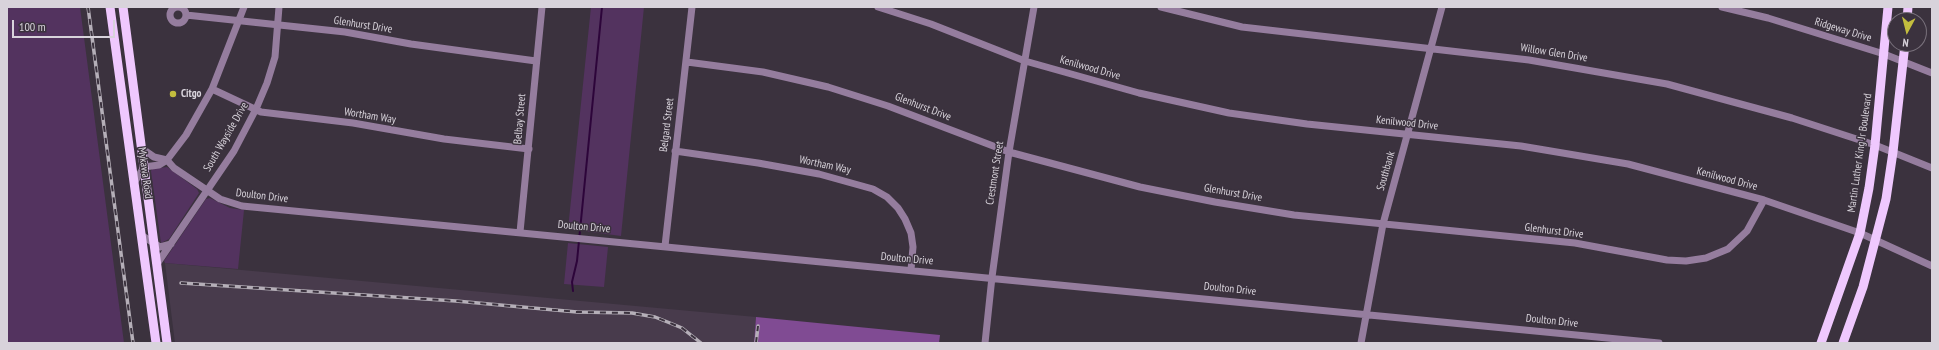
<!DOCTYPE html>
<style>
body{margin:0}
#map{position:relative;width:1939px;height:350px;overflow:hidden;background:#3b323e;font-family:"PT Sans Narrow",sans-serif}
canvas{display:block}
.frame{position:absolute;inset:0;border:8px solid #d8d3db;pointer-events:none}
.north{position:absolute;left:1887px;top:12px;width:40px;height:40px;box-sizing:border-box;background:#3b323e;border:1px solid #7a727d;border-radius:50%;rotate:187deg;font-size:11px;font-weight:700;line-height:16px;text-align:center;color:#d8d3db}
.north::after{content:'';display:block;margin:auto;width:14px;height:18px;background:#c3bd3e;clip-path:polygon(50% 0,100% 100%,50% 72%,0 100%)}
.scale{position:absolute;left:12px;top:20px;width:103px;height:18px;box-sizing:border-box;border:2px solid #d8d3db;border-top:0;padding-left:5px;font-size:12px;line-height:14px;white-space:nowrap;color:#d8d3db;-webkit-text-stroke:3px #3b323e;paint-order:stroke}
</style>
<div id="map">
<canvas width="1939" height="350"></canvas>
<div class="frame"></div>
<div class="north">N</div>
<div class="scale">100 m</div>
</div>
<script>
const context = document.querySelector('canvas').getContext('2d');
context.lineJoin = 'round';
function fill(path, color) { context.fillStyle = color; context.fill(path, 'evenodd'); }
const shape = rows => new Path2D(rows.map(r => 'M' + r).join(''));
function trace(path, color, width, dash) { context.strokeStyle = color; context.lineWidth = width; context.lineCap = dash ? 'butt' : 'round'; context.setLineDash(dash || []); context.stroke(path); }
function drawText(font, color, halo, rows, align = 'center') {
  context.font = font + ' "PT Sans Narrow",sans-serif'; context.lineWidth = 3; context.setLineDash([]); context.textBaseline = 'middle'; context.strokeStyle = halo; context.fillStyle = color; for (const [text, x, y, turn = 0] of rows) {
    context.save(); context.translate(x, y); context.rotate((+turn || 0) * Math.PI / 180); context.textAlign = isNaN(turn) ? turn : align; if (halo) context.strokeText(text, 0, 0); context.fillText(text, 0, 0); context.restore();
  }
}
fill(shape([
 [165,263,756,317,754,343,175,343]
]), '#483b4c');
fill(shape([
 [7,7,80,7,124,343,7,343],
 [591,7,644,7,621,236,568,229],
 [167,167,197,189,199,193,169,239,161,243,151,171,152,169],
 [210,198,230,208,244,210,238,269,165,263,164,261,206,199],
 [568,243,608,247,604,287,564,284]
]), '#53335f');
fill(shape([
 [756,317,940,335,939,343,754,343]
]), '#804b93');
trace(shape([
 [573,291,572,282,577,261,602,7]
]), '#2d053a', 2);
trace(shape([
 [878,7,931,24,1025,61,1139,93,1229,113,1307,124,1521,146,1628,164,1764,200,1860,233,1932,266],
 [1161,7,1242,27,1529,60,1667,84,1792,118,1875,145,1932,168],
 [1722,7,1768,18,1884,54,1932,73],
 '170 15a8 8 0 1 1 16 0a8 8 0 1 1-16 0Z',
 [186,15,345,32,411,44,536,61],
 [687,62,763,72,828,87,888,106,1009,152,1140,187,1215,202,1294,215,1575,243,1667,260,1686,261,1706,258,1728,249,1747,231,1764,200],
 [212,89,261,112,353,123,444,139,529,149],
 [141,148,154,157,167,160],
 [675,151,758,163,819,174,873,189,887,197,898,208,905,219,911,233,913,247,911,270],
 [167,160,174,168,220,199,242,206,1659,343],
 [134,183,144,167,159,165,167,160,186,135,212,89,244,7],
 [520,232,542,7],
 [141,235,160,247,171,244],
 [665,246,692,7],
 [157,264,234,151,256,109,267,83,275,57,279,7],
 [985,343,992,277,1009,152,1034,7],
 [1361,343,1383,224,1442,7]
]), '#957d9e', 7);
trace(shape([
 [110,7,156,343],
 [123,7,167,343],
 [1907,20,1908,7],
 [1821,343,1860,233,1869,188,1875,145,1888,7],
 [1843,343,1863,287,1886,199,1893,152,1905,44]
]), '#efc8fe', 9);
const rail = shape([
 [88,7,133,343],
 [181,283,456,301,577,312,632,313,655,317,670,323,682,328,701,343],
 [756,343,758,326]
]);
trace(rail, '#b5afb8', 3.5);
trace(rail, '#3b323e', 2, [6]);
for (const [x, y, r, color] of [
 [173,94,4,"#c3bd3e"]
]) { const dot = new Path2D(); dot.arc(x, y, r, 0, 2 * Math.PI); context.fillStyle = color; context.fill(dot); trace(dot, '#3b323e', 1.5); }
drawText('11px', '#d8d3db', '#3b323e', [
 ["Glenhurst Drive",363,25,9],
 ["Ridgeway Drive",1843,30,17],
 ["Willow Glen Drive",1554,53,9],
 ["Kenilwood Drive",1090,68,16],
 ["Glenhurst Drive",923,107,21],
 ["Wortham Way",370,116,9],
 ["Belbay Street",520,119,-85],
 ["Kenilwood Drive",1407,123,6],
 ["Belgard Street",667,125,-83],
 ["South Wayside Drive",226,137,-60],
 ["Martin Luther King Jr Boulevard",1860,153,-82],
 ["Wortham Way",825,165,12],
 ["Southbank",1386,171,-74],
 ["Mykawa Road",145,173,82],
 ["Crestmont Street",995,173,-81],
 ["Kenilwood Drive",1727,179,15],
 ["Glenhurst Drive",1233,193,10],
 ["Doulton Drive",262,196,7],
 ["Doulton Drive",584,227,5],
 ["Glenhurst Drive",1554,231,7],
 ["Doulton Drive",907,259,5],
 ["Doulton Drive",1230,289,6],
 ["Doulton Drive",1552,321,6]
]);
drawText('bold 11px', '#d8d3db', '#3b323e', [
 ["Citgo",181,94]
], 'left');
</script>
